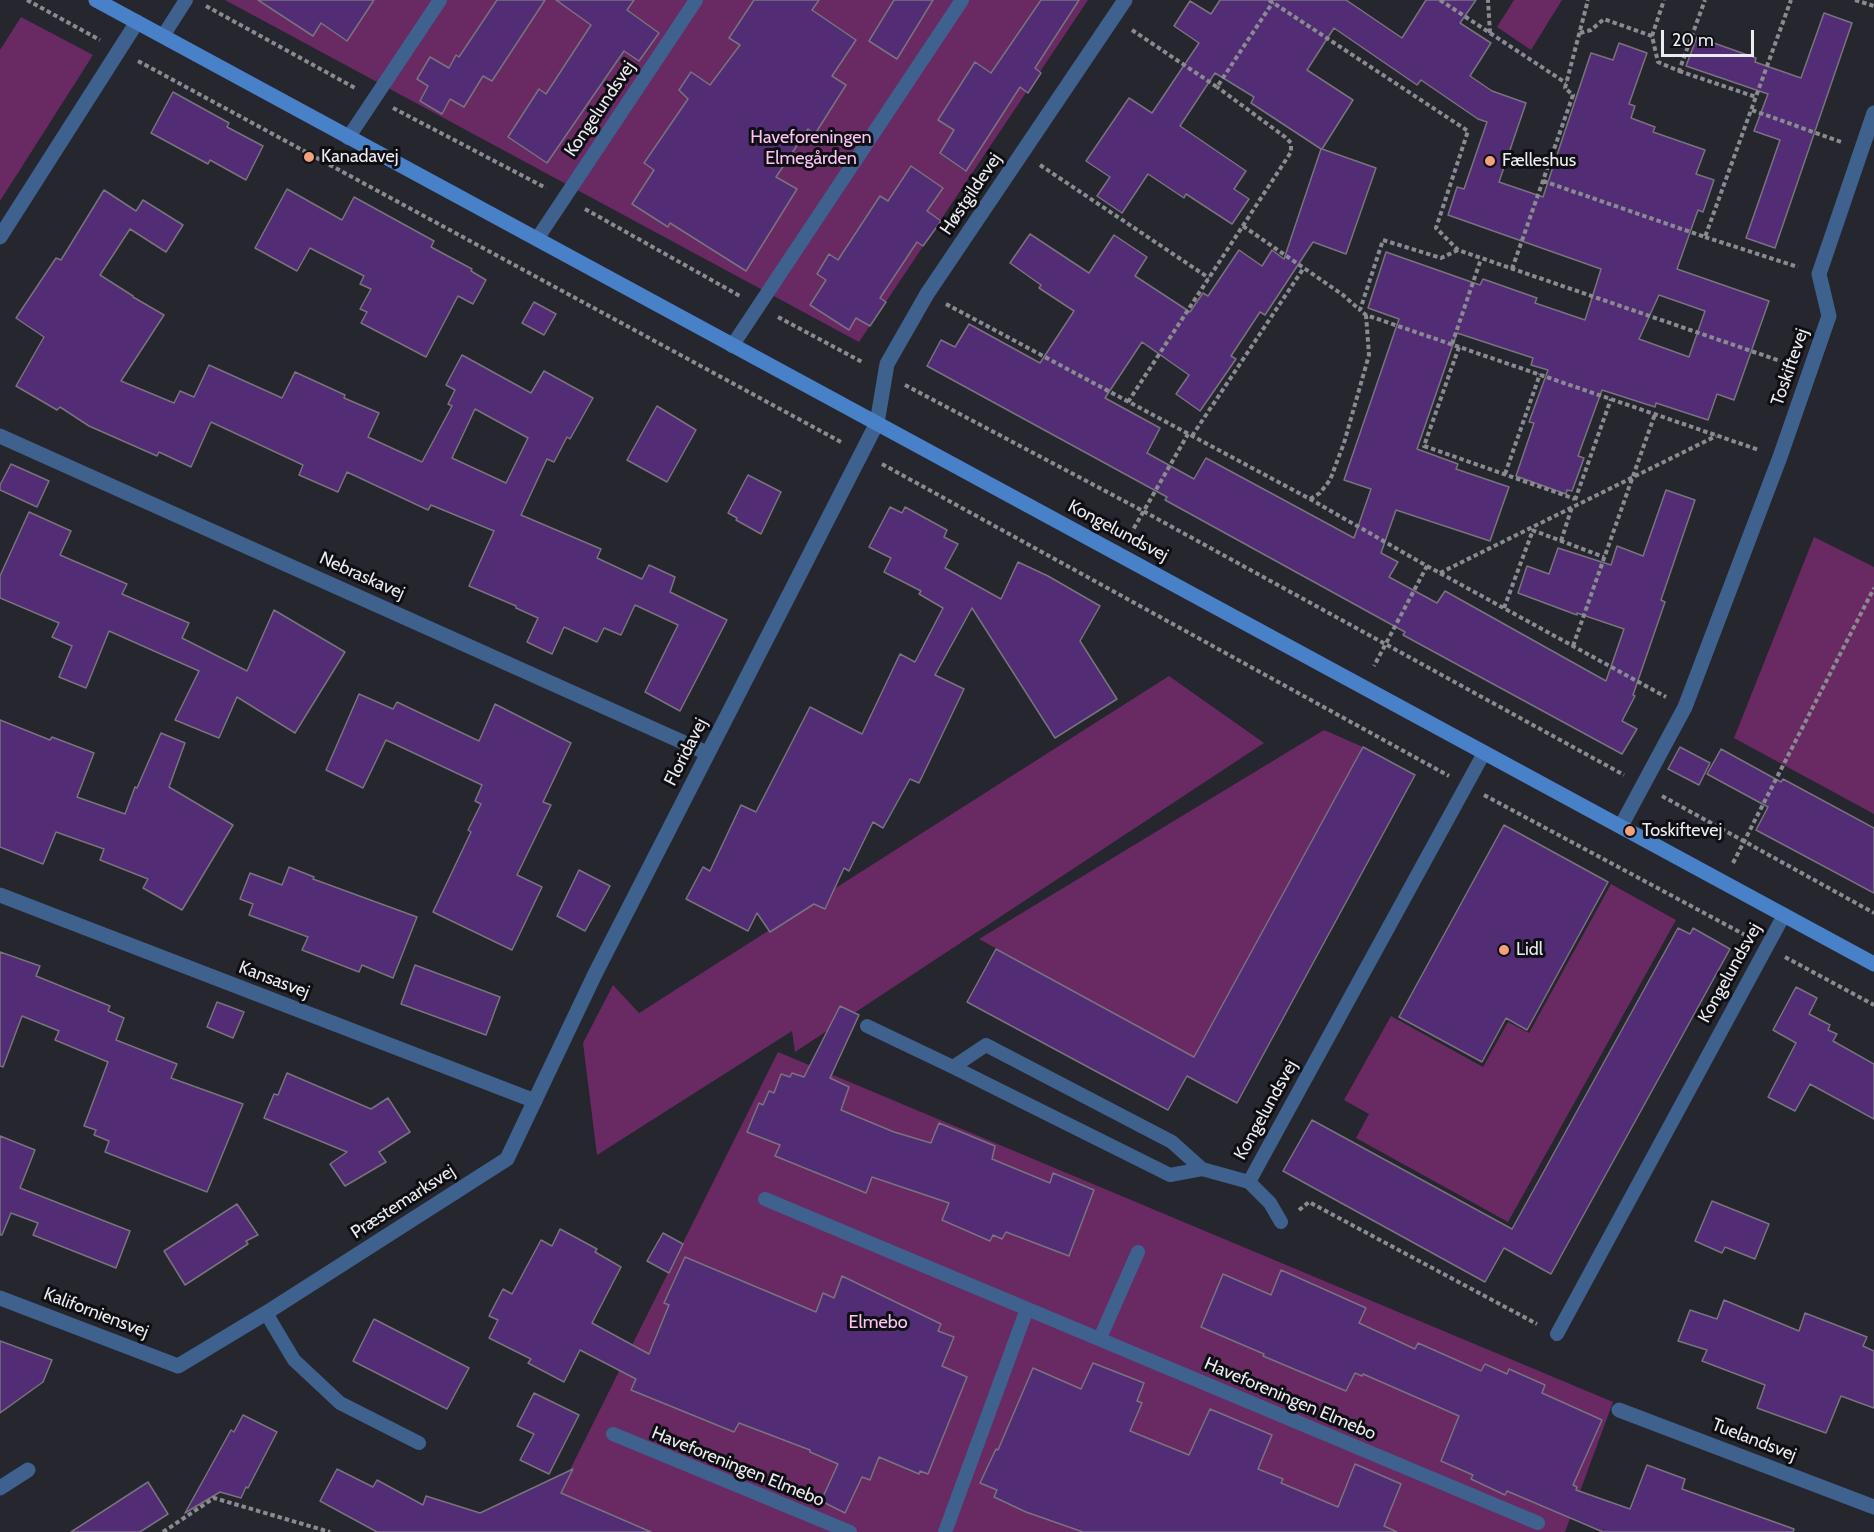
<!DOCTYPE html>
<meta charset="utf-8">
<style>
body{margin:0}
#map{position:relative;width:1874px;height:1532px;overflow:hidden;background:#25262e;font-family:Cabin,sans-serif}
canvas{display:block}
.scale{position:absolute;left:1661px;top:30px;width:93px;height:27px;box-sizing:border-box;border:3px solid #ebecf1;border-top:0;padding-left:8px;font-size:18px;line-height:21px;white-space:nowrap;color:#ebecf1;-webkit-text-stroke:4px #0f0f13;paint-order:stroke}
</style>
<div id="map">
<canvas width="1874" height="1532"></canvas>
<div class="scale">20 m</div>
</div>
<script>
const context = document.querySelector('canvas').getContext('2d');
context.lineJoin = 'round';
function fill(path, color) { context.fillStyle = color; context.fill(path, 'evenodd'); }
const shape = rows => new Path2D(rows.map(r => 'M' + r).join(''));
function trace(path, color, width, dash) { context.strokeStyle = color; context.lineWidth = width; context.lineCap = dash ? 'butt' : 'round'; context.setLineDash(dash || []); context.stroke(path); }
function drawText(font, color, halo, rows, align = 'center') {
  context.font = font + ' Cabin,sans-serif'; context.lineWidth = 6; context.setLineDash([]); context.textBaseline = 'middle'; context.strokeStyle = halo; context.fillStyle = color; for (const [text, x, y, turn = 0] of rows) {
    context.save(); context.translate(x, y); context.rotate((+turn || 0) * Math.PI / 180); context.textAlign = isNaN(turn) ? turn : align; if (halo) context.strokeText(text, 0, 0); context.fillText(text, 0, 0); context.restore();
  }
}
fill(shape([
 [225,0,1088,0,859,342],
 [1514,0,1562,0,1531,50,1497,27],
 [21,17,93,55,0,201,0,50],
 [1814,537,1874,567,1874,814,1734,738],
 [1169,676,1264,743,795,1052,792,1031,597,1155,583,1043,613,985,639,1013],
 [1324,730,1363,747,1194,1057,979,939],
 [1611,884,1676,920,1508,1222,1356,1138,1369,1114,1344,1100,1391,1016,1483,1067,1508,1022,1529,1033],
 [778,1052,1613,1402,1565,1532,539,1532]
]), '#692a64');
const building = shape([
 [258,0,374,0,347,41,321,23,313,36,258,0],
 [497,0,545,0,492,81,483,76,464,107,450,99,442,114,420,101,428,86,417,79,430,57,449,68,456,55,459,57,497,0],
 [556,0,634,0,627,10,659,33,639,61,624,51,547,163,508,137,539,89,546,94,591,25,556,0],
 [754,0,819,0,812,10,856,40,832,76,846,85,815,134,808,129,776,177,797,189,746,271,670,223,668,227,632,204,654,170,644,163,688,99,679,90,691,72,710,85,740,45,729,38,754,0],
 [894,0,933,0,897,59,869,41,894,0],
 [1041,0,1079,0,1035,68,1041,73,1028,93,1020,87,966,171,940,153,954,130,938,120,975,62,991,73,1041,0],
 [1220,0,1346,0,1402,38,1426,0,1476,0,1460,23,1491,43,1470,76,1492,91,1526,103,1499,182,1543,197,1591,53,1613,60,1619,43,1647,53,1629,104,1635,106,1631,118,1655,127,1653,132,1705,150,1696,174,1714,180,1703,212,1698,210,1677,269,1769,301,1734,400,1717,394,1708,420,1656,403,1655,407,1602,390,1578,456,1584,458,1572,491,1567,490,1566,494,1516,476,1534,423,1529,422,1548,370,1531,365,1533,358,1457,333,1417,449,1458,464,1456,469,1509,487,1490,541,1396,510,1381,553,1398,562,1389,577,1437,603,1445,591,1606,681,1624,629,1577,613,1577,615,1518,593,1527,566,1549,574,1558,548,1611,565,1617,546,1643,556,1666,490,1695,500,1661,600,1665,602,1633,695,1635,696,1622,721,1637,729,1622,754,1403,635,1405,632,1165,500,1167,497,927,366,941,340,955,347,969,324,1040,363,1074,311,1039,288,1041,285,1010,263,1030,234,1089,273,1114,235,1147,257,1135,276,1190,312,1203,293,1208,296,1239,250,1262,266,1272,250,1284,259,1321,149,1251,103,1254,97,1215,73,1180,126,1246,171,1234,189,1249,199,1232,224,1186,194,1184,198,1148,174,1122,213,1097,196,1110,177,1086,161,1129,98,1152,113,1199,43,1174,26,1190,1,1211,14,1220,0],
 [1334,28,1417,85,1421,80,1478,119,1487,122,1464,189,1457,187,1448,215,1601,269,1585,320,1535,303,1537,298,1483,279,1480,285,1386,252,1368,308,1399,319,1344,480,1371,489,1354,538,1206,458,1194,479,1147,453,1160,428,1105,398,1142,342,1189,375,1176,394,1200,411,1236,359,1231,356,1260,312,1265,315,1313,242,1346,254,1376,168,1322,149,1353,100,1307,70,1334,28],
 [1659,295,1705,311,1689,357,1639,339,1659,295],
 [1824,13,1852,23,1775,248,1746,238,1780,140,1754,131,1768,94,1686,66,1697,37,1756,58,1755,62,1801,78,1824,13],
 [173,92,229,123,227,127,263,146,246,180,210,160,208,164,151,133,173,92],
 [911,166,943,188,927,211,941,221,923,246,917,242,880,298,886,302,870,326,856,318,849,330,810,305,826,280,817,274,829,254,838,260,880,196,888,201,911,166],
 [287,189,342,220,354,197,434,241,431,247,472,269,471,271,486,280,473,304,458,296,426,357,361,323,367,312,360,309,371,289,360,284,364,276,310,248,297,271,255,248,287,189],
 [104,190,136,211,143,200,183,225,166,252,130,229,100,275,133,296,133,297,164,315,121,381,174,403,180,391,194,397,209,365,282,398,295,372,345,395,344,398,379,413,368,437,422,462,452,406,448,404,455,390,446,385,462,355,531,393,544,371,593,398,570,439,567,437,554,462,547,459,521,515,601,549,597,558,642,579,649,565,675,577,670,592,727,620,680,711,645,692,678,625,635,605,621,635,604,628,597,642,564,627,552,654,527,642,538,618,516,608,516,606,469,586,494,531,431,505,428,510,347,472,338,492,299,475,303,465,211,422,191,467,159,452,157,456,89,426,60,407,57,410,16,386,44,337,16,318,56,258,61,260,104,190],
 [475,409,528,438,506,483,452,458,475,409],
 [534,302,556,314,544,335,522,323,534,302],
 [657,406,696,430,667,482,627,460,657,406],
 [11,464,49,481,37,507,0,490,0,485,11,464],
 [748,475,781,492,761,534,736,520,737,518,728,513,748,475],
 [890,507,902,513,905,507,947,530,944,537,958,544,945,568,1001,599,1018,562,1048,576,1100,606,1080,641,1117,699,1055,738,972,608,935,675,964,689,919,783,910,779,883,828,873,822,849,871,844,868,825,909,814,904,770,932,757,913,748,931,686,899,703,867,710,871,741,805,756,812,810,707,862,734,900,654,915,662,943,608,919,594,921,591,884,572,891,558,869,547,890,507],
 [29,512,71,531,60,555,127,584,122,594,189,623,182,638,247,671,274,610,345,652,295,733,237,697,219,738,175,720,199,671,109,631,86,688,59,677,72,646,52,637,59,623,0,598,0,576,29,512],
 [359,694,393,709,397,702,479,741,495,704,571,743,543,802,551,805,517,875,542,887,512,950,433,912,471,832,468,830,481,804,475,801,482,785,386,740,363,788,326,770,359,694],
 [0,720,50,740,52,737,94,753,77,797,125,814,135,787,137,788,161,733,185,743,169,787,233,825,182,910,143,888,148,879,100,860,104,849,56,832,43,864,0,847,0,720],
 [1363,747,1415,775,1237,1103,1187,1076,1168,1110,967,1002,996,949,1194,1057,1363,747],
 [1680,747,1710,763,1699,785,1668,769,1680,747],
 [1721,749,1781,782,1783,779,1874,828,1874,893,1756,830,1768,807,1707,774,1721,749],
 [1504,825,1608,882,1527,1030,1506,1018,1482,1062,1399,1017,1504,825],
 [289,867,314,877,313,879,417,917,393,978,362,965,359,972,302,950,308,937,249,915,253,904,240,899,250,873,282,885,289,867],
 [579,870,610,886,585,931,557,916,579,870],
 [1678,928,1690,934,1693,928,1730,949,1551,1274,1504,1248,1485,1282,1283,1171,1312,1120,1512,1229,1678,928],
 [0,952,40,966,36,976,110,1006,108,1011,124,1018,116,1040,177,1064,171,1078,243,1104,207,1192,105,1152,109,1141,94,1135,96,1130,84,1126,108,1062,55,1040,59,1031,22,1016,3,1067,0,1066,0,952],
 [415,965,500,997,486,1035,401,1004,415,965],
 [1796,987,1817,998,1809,1014,1830,1025,1828,1030,1837,1034,1833,1041,1874,1064,1874,1119,1810,1084,1795,1111,1768,1097,1796,1043,1773,1030,1796,987],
 [217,1002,244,1012,233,1038,207,1027,217,1002],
 [840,1006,859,1015,830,1078,849,1087,841,1110,894,1132,931,1143,939,1123,995,1146,992,1159,1050,1183,1053,1173,1094,1190,1069,1256,1006,1232,1002,1239,993,1235,990,1241,942,1220,949,1203,872,1177,866,1193,775,1156,780,1145,747,1132,759,1103,763,1105,769,1091,774,1093,781,1074,790,1077,792,1073,804,1077,840,1006],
 [287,1073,371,1109,388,1098,410,1132,379,1152,386,1162,345,1186,330,1164,347,1152,264,1118,274,1094,278,1095,287,1073],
 [0,1136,35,1150,20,1188,130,1231,116,1268,33,1235,38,1223,11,1213,2,1235,0,1235,0,1136],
 [1712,1201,1769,1224,1755,1259,1725,1247,1722,1253,1695,1241,1712,1201],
 [237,1204,258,1235,246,1241,248,1244,185,1285,164,1251,237,1204],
 [560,1229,597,1249,595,1252,621,1267,592,1323,649,1354,669,1305,664,1303,685,1257,816,1312,823,1293,834,1298,842,1276,941,1324,938,1331,954,1337,942,1366,967,1377,928,1474,920,1471,919,1474,879,1457,870,1480,862,1477,845,1513,821,1501,838,1464,810,1452,810,1450,739,1423,734,1432,631,1390,636,1379,580,1350,564,1382,528,1363,531,1359,489,1338,498,1320,489,1316,503,1289,512,1294,541,1240,552,1246,560,1229],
 [663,1233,683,1244,669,1273,647,1261,663,1233],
 [1281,1270,1366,1308,1359,1323,1415,1349,1418,1343,1481,1371,1485,1364,1507,1374,1509,1369,1545,1385,1542,1393,1602,1420,1573,1485,1577,1487,1576,1490,1630,1509,1647,1465,1685,1479,1682,1489,1794,1529,1793,1532,1603,1532,1507,1491,1505,1495,1471,1479,1473,1475,1441,1461,1459,1416,1363,1374,1362,1376,1355,1373,1346,1391,1263,1356,1264,1354,1201,1327,1223,1274,1271,1295,1281,1270],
 [1724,1300,1799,1331,1805,1313,1867,1337,1863,1346,1874,1351,1874,1408,1841,1396,1826,1433,1757,1408,1765,1385,1702,1361,1707,1350,1678,1341,1690,1310,1717,1319,1724,1300],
 [374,1319,469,1368,447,1409,353,1361,374,1319],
 [0,1341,52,1360,43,1382,0,1413,0,1341],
 [1093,1363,1144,1383,1137,1401,1142,1403,1130,1431,1189,1455,1210,1409,1272,1435,1258,1469,1283,1479,1281,1483,1338,1507,1355,1464,1401,1484,1384,1526,1397,1532,1083,1532,1026,1512,994,1497,997,1490,980,1483,996,1449,998,1450,1033,1368,1081,1389,1093,1363],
 [534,1393,579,1415,549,1474,520,1460,534,1434,517,1426,534,1393],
 [243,1415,277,1432,248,1488,246,1487,241,1498,220,1492,185,1513,231,1430,234,1432,243,1415],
 [337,1469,373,1487,377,1480,423,1505,426,1496,480,1513,573,1469,561,1493,651,1532,377,1532,320,1501,337,1469],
 [148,1482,168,1514,140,1532,71,1532,148,1482]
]);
fill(building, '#522c75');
trace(building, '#78737d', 1.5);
trace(shape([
 [27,0,100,40],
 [1269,0,1468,131,1436,228,1458,250,1789,364],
 [1440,0,1490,33,1488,0],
 [1855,0,1874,6],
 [206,6,355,88],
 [1132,30,1217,87,1273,2],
 [1490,33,1566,83],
 [1580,33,1591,30,1604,19,1652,36,1658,62,1679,71,1705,0],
 [1652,36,1664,0],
 [138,61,841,442],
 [1679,71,1756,97],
 [393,108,546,188],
 [1752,110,1841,142],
 [1040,165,1209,278],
 [1543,181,1705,237,1791,0],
 [585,209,740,296],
 [1243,226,1343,295,1360,310],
 [1705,237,1798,267],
 [1458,250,1441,258,1383,240,1360,310,1366,315,1759,450],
 [1512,269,1573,95,1565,88,1588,0],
 [946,304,1310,499,1427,566,1374,666],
 [778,317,864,363],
 [1452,344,1481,259],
 [1459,347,1424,446,1575,499],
 [905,385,1143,511,1624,775],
 [1128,402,1291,152,1291,143,1285,137,1217,87],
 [1192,436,1303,269],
 [882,464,1449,776],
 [1505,474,1540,374],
 [1310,499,1320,493,1330,480,1344,443,1369,355,1366,315],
 [1575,500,1611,399],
 [1532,530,1604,557],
 [1130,535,1188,434],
 [1561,541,1572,507],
 [1427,566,1666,697],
 [1440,573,1716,436],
 [1504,608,1533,530],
 [1573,646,1655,414],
 [1484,795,1747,936],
 [1662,796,1874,913],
 [1733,863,1874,588],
 [1785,957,1874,1005],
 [1299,1210,1309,1202,1537,1324],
 [163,1532,214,1498,330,1532]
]), '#8a8b91', 4, [4.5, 3]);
trace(shape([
 [163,36,186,0],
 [348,138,440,0],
 [537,239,696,0],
 [732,346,962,0],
 [867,1026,953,1067,1170,1175,1202,1169,1249,1182,1484,753],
 [953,1067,986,1045,1172,1142,1202,1169],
 [1249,1182,1270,1203,1281,1222],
 [765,1199,1538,1523],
 [266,1313,294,1360,340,1403,419,1443],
 [1557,1334,1784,915],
 [1100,1338,1138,1252],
 [613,1434,850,1532],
 [945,1532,1027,1309]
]), '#3f618d', 14);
trace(shape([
 [0,237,137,22],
 [0,436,707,753],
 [1621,826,1685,707,1780,457,1829,316,1819,274,1874,113],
 [0,895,535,1101],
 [0,1298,178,1366,266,1313,507,1159,595,974,877,423,887,364,927,294,1125,0],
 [1619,1410,1874,1507],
 [0,1488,28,1470]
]), '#3f618d', 15);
trace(shape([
 [96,0,1874,964]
]), '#4981c8', 15);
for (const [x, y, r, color] of [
 [309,157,6,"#f1a17b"],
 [1490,161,6,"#f1a17b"],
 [1630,831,6,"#f1a17b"],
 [1504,950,6,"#f1a17b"]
]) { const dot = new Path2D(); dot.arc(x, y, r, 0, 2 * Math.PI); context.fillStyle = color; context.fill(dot); trace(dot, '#0f0f13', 2); }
drawText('18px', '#ebecf1', '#0f0f13', [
 ["Kongelundsvej",600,109,-56],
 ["Høstgildevej",971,194,-56],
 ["Toskiftevej",1790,367,-71],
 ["Kongelundsvej",1118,531,28],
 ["Nebraskavej",362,576,24],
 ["Floridavej",686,752,-63],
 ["Kongelundsvej",1730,973,-61],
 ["Kansasvej",274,980,21],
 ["Kongelundsvej",1266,1110,-61],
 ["Præstemarksvej",403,1202,-33],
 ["Kaliforniensvej",96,1313,21],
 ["Haveforeningen Elmebo",1290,1399,23],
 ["Tuelandsvej",1754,1440,21],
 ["Haveforeningen Elmebo",738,1467,22]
]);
drawText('18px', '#fcc3f5', '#0f0f13', [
 ["Haveforeningen",811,138],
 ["Elmegården",811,159],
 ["Elmebo",878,1323]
]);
drawText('18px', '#ebecf1', '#0f0f13', [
 ["Kanadavej",321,157],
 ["Fælleshus",1502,161],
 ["Toskiftevej",1642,831],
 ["Lidl",1516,950]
], 'left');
</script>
